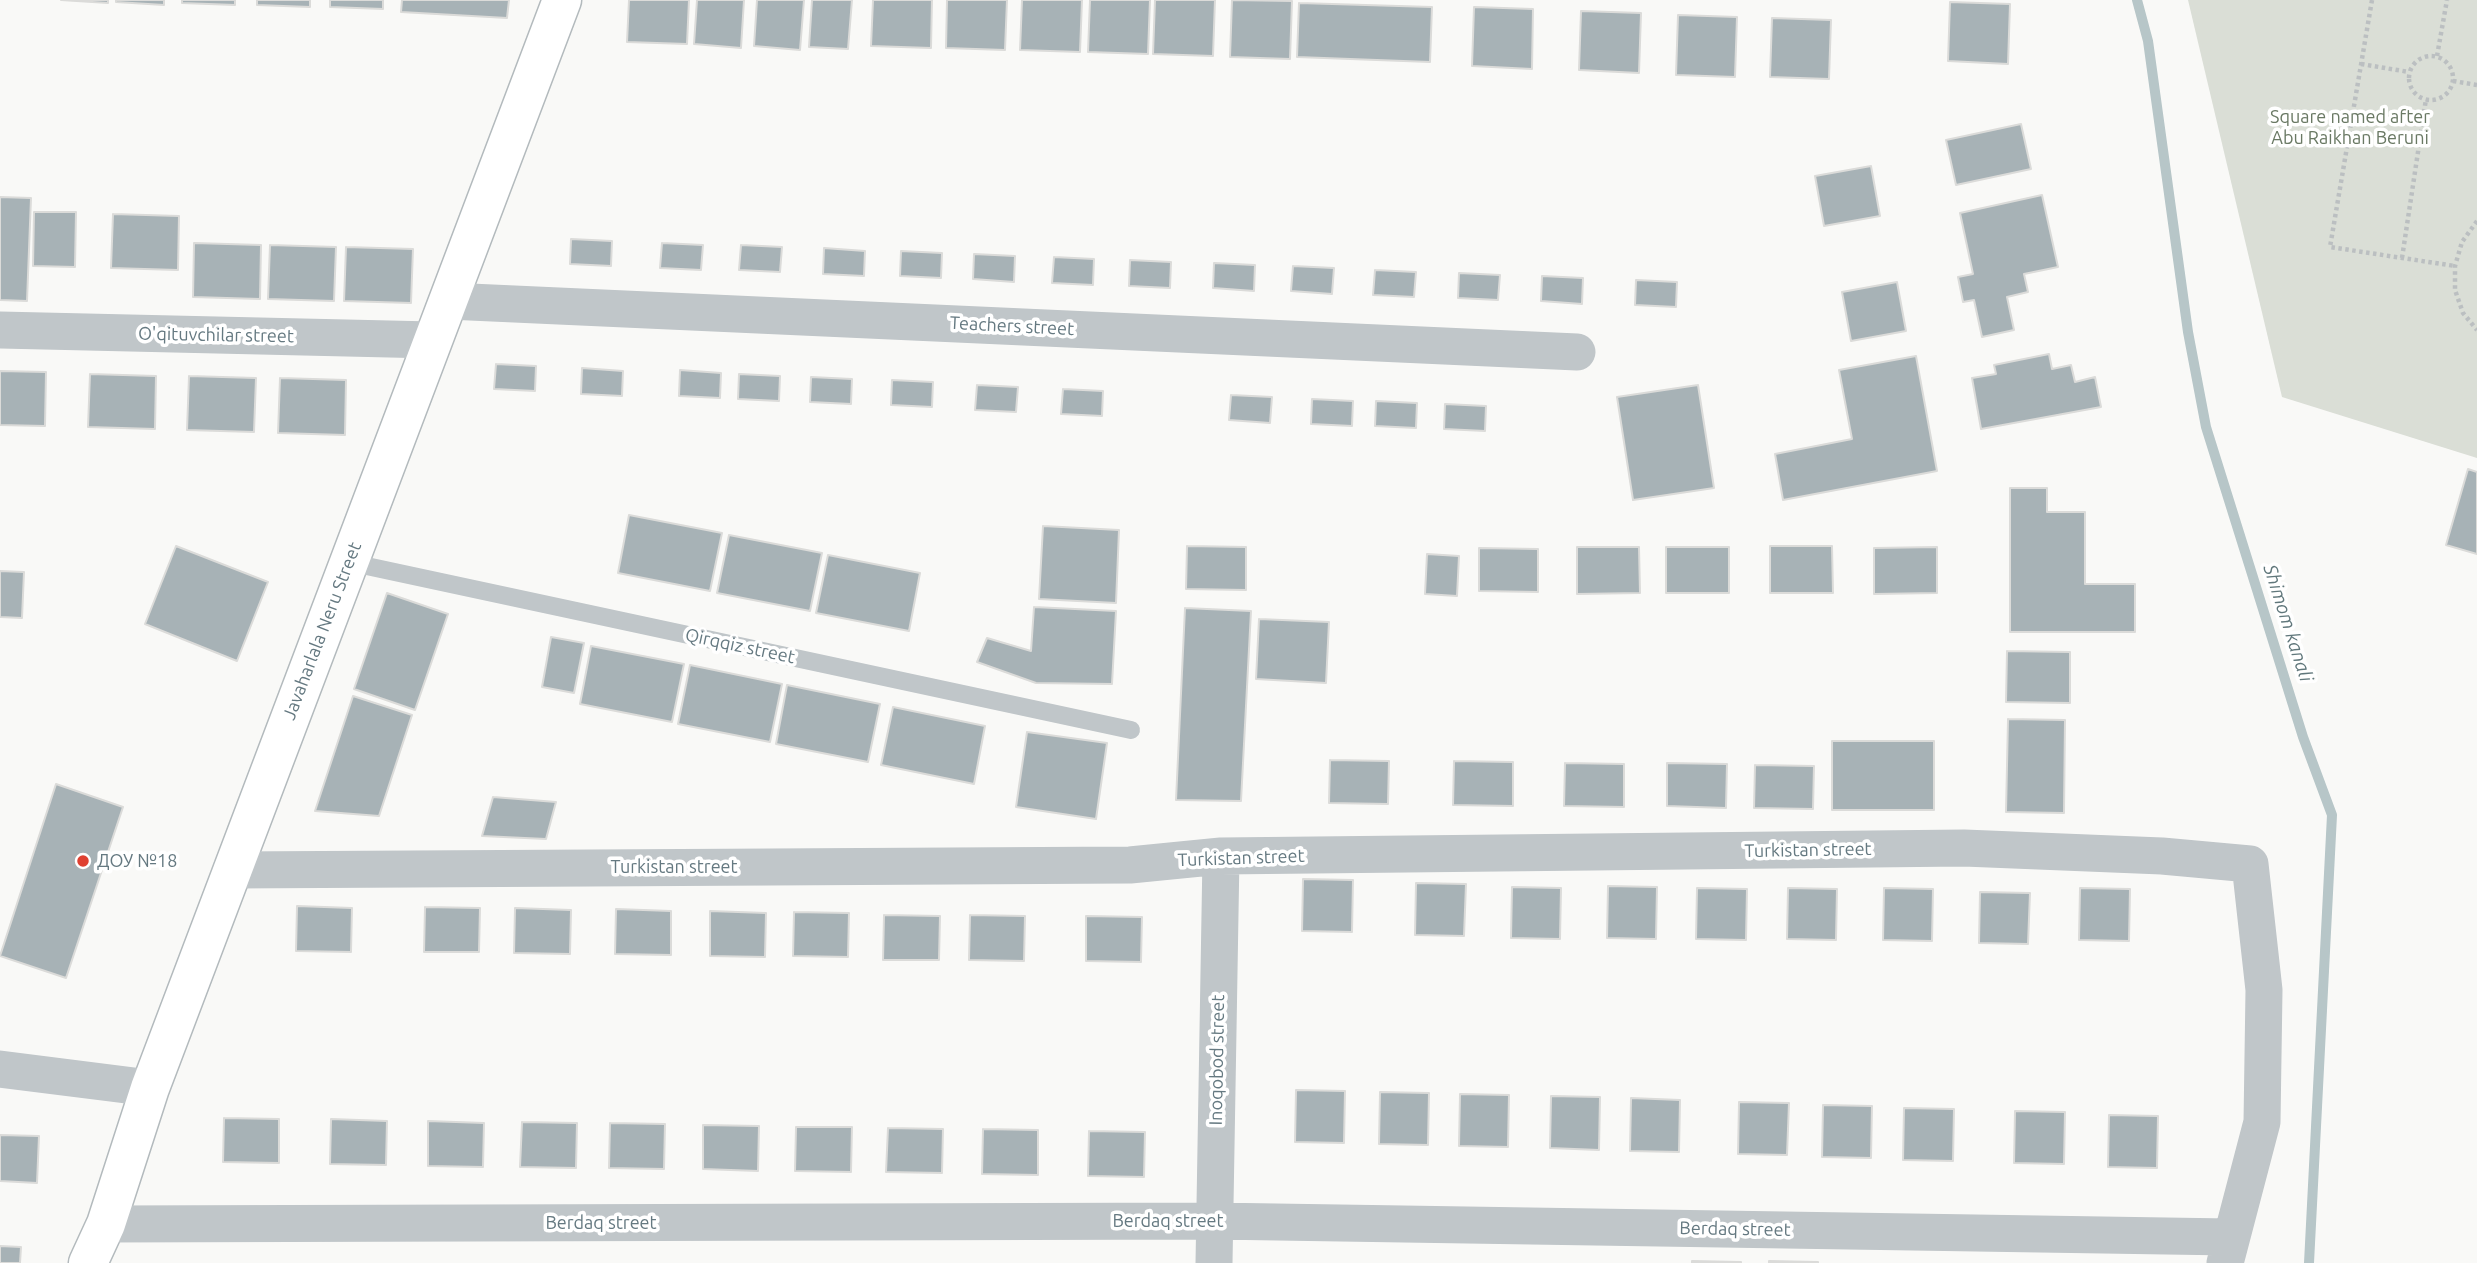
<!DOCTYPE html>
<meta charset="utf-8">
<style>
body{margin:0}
canvas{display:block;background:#f9f9f7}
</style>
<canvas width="2477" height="1263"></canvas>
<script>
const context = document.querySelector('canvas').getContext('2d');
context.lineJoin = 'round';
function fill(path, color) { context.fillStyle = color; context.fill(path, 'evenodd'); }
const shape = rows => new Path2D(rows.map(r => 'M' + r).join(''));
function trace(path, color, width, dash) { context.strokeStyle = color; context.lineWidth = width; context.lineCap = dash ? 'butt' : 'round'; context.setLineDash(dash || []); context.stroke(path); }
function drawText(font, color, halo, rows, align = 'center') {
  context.font = font + ' Ubuntu,sans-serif'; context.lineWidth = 7; context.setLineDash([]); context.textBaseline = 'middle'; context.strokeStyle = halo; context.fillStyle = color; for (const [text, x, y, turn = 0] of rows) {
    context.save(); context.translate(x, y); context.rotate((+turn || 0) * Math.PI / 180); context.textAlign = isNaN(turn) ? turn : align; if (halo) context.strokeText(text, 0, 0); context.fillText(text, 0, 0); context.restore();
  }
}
fill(shape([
 [2188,0,2477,0,2477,458,2282,397]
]), '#daded6');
trace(shape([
 [2137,0,2148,41,2188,332,2206,427,2303,737,2332,815,2309,1263]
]), '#b7c6c8', 10);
const building = shape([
 [61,0,108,0,108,3,61,0],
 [116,0,164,0,164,5,116,2,116,0],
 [182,0,235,0,235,5,182,3,182,0],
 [257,0,310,0,310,7,257,5,257,0],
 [330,0,383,0,383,9,330,7,330,0],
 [402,0,509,0,507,18,401,12,402,0],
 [629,0,689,0,687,44,627,42,629,0],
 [697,0,744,0,741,48,694,44,697,0],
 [757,0,804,0,800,50,754,46,757,0],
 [812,0,852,0,848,49,809,47,812,0],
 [873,0,932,0,931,48,871,46,873,0],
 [947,0,1007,0,1005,50,946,48,947,0],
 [1022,0,1082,0,1080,52,1020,50,1022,0],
 [1090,0,1150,0,1148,54,1088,52,1090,0],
 [1155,0,1215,0,1213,56,1153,54,1155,0],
 [1232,0,1292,1,1290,59,1230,57,1232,0],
 [1950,2,2010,4,2008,64,1948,61,1950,2],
 [1299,3,1432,7,1430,62,1297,57,1299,3],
 [1474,7,1533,9,1532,69,1472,66,1474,7],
 [1581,11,1641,13,1639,73,1579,70,1581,11],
 [1678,15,1737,17,1735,77,1676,75,1678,15],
 [1772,18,1831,20,1829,79,1770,77,1772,18],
 [2021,124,2031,169,1956,185,1946,140,2021,124],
 [1871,166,1880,216,1824,226,1815,176,1871,166],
 [2042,195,2058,267,2024,274,2028,292,2007,297,2014,330,1982,337,1974,300,1963,302,1958,277,1973,274,1960,213,2042,195],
 [0,197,31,198,27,301,0,300,0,197],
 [34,212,76,212,75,267,33,266,34,212],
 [113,214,179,216,178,270,111,268,113,214],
 [571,239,612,241,611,266,570,264,571,239],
 [194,243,261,245,260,299,193,297,194,243],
 [662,243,703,245,701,270,660,268,662,243],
 [270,245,336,247,334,301,268,299,270,245],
 [741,245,782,247,780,272,739,270,741,245],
 [346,247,413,249,411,303,344,301,346,247],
 [824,248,865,251,864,276,823,274,824,248],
 [901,251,942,253,941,278,900,276,901,251],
 [974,254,1015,256,1014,282,973,279,974,254],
 [1054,257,1094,259,1093,285,1052,283,1054,257],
 [1130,260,1171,262,1170,288,1129,286,1130,260],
 [1214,263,1255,265,1254,291,1213,288,1214,263],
 [1293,266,1334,268,1332,294,1291,291,1293,266],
 [1375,270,1416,272,1414,297,1373,295,1375,270],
 [1459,273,1500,275,1498,300,1458,298,1459,273],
 [1542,276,1583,278,1582,304,1541,301,1542,276],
 [1636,280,1677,282,1676,307,1635,305,1636,280],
 [1897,282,1906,331,1851,341,1842,292,1897,282],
 [2049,354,2052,369,2071,365,2075,382,2095,377,2101,407,1981,429,1972,378,1996,374,1994,365,2049,354],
 [1916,356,1937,471,1783,500,1775,454,1852,439,1839,370,1916,356],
 [496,364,536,366,535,391,494,389,496,364],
 [582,368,623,371,622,396,581,394,582,368],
 [680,370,721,373,720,398,679,396,680,370],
 [0,371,46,372,45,426,0,425,0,371],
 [90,374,156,376,155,429,88,427,90,374],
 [739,374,780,376,779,401,738,399,739,374],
 [189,376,256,378,254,432,187,430,189,376],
 [811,377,852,379,851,404,810,402,811,377],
 [280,378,346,380,345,435,278,433,280,378],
 [892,380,933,382,932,407,891,405,892,380],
 [977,385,1018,387,1016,412,975,410,977,385],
 [1698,385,1714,488,1633,500,1617,397,1698,385],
 [1063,389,1103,391,1102,416,1061,414,1063,389],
 [1231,395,1272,397,1270,423,1229,420,1231,395],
 [1312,399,1353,401,1352,426,1311,424,1312,399],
 [1376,401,1417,403,1416,428,1375,426,1376,401],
 [1445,404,1486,406,1485,431,1444,429,1445,404],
 [2468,469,2477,472,2477,554,2446,545,2468,469],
 [2010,488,2047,488,2047,512,2085,512,2085,584,2135,584,2135,632,2010,632,2010,488],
 [629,515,722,533,710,591,618,573,629,515],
 [1043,526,1119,530,1116,603,1039,599,1043,526],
 [729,535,822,553,810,611,717,593,729,535],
 [176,546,268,582,237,661,145,624,176,546],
 [1187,546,1246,547,1246,590,1186,589,1187,546],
 [1770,546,1832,546,1833,593,1770,593,1770,546],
 [1577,547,1639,547,1640,593,1577,594,1577,547],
 [1666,547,1729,547,1729,593,1666,593,1666,547],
 [1937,547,1937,593,1874,594,1874,548,1937,547],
 [1479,548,1538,549,1538,592,1479,591,1479,548],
 [1427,554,1459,556,1457,596,1425,594,1427,554],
 [828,555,920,573,909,631,816,613,828,555],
 [0,571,24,572,22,618,0,617,0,571],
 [387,593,448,614,415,710,354,689,387,593],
 [1034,607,1116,611,1112,684,1036,683,977,662,987,638,1031,651,1034,607],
 [1185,608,1251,611,1241,801,1176,800,1185,608],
 [1259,619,1329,622,1326,683,1256,679,1259,619],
 [551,637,584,643,574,693,542,687,551,637],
 [591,646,684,664,672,722,580,704,591,646],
 [2007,651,2070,652,2070,703,2006,702,2007,651],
 [690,665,782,684,770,742,678,724,690,665],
 [787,685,880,704,868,762,776,744,787,685],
 [353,696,412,715,379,816,315,811,353,696],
 [893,707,985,726,974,784,881,765,893,707],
 [2008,719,2065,720,2064,813,2006,812,2008,719],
 [1027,732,1107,743,1096,819,1016,807,1027,732],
 [1832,741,1934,741,1934,810,1832,810,1832,741],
 [1330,760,1389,761,1388,804,1329,803,1330,760],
 [1454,761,1513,762,1513,806,1453,805,1454,761],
 [1565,763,1624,764,1624,807,1564,806,1565,763],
 [1667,763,1727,764,1726,808,1667,806,1667,763],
 [1755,765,1814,766,1813,809,1754,808,1755,765],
 [56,784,123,807,66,978,0,956,56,784],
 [493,797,556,802,546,839,482,836,493,797],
 [1303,879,1353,880,1352,932,1302,931,1303,879],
 [1416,883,1466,884,1464,936,1415,935,1416,883],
 [1608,886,1657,887,1656,939,1607,938,1608,886],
 [1512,887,1561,888,1560,939,1511,938,1512,887],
 [1697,888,1747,889,1746,940,1696,939,1697,888],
 [1788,888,1837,889,1836,940,1787,939,1788,888],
 [1884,888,1933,889,1932,941,1883,940,1884,888],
 [2080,888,2130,889,2129,941,2079,940,2080,888],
 [1980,892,2030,893,2028,944,1979,943,1980,892],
 [297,906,352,908,351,952,296,951,297,906],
 [425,907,480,908,479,952,424,952,425,907],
 [515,908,571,910,570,954,514,953,515,908],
 [616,909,671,911,671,955,615,954,616,909],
 [710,911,766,913,765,957,710,956,710,911],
 [794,912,849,913,848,957,793,956,794,912],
 [884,915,940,916,939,960,883,960,884,915],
 [970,915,1025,916,1024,961,969,960,970,915],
 [1086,916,1142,917,1141,962,1086,961,1086,916],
 [1296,1090,1345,1091,1344,1143,1295,1142,1296,1090],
 [1380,1092,1429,1093,1428,1145,1379,1144,1380,1092],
 [1460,1094,1509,1095,1508,1147,1459,1146,1460,1094],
 [1551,1096,1600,1097,1599,1150,1550,1148,1551,1096],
 [1631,1098,1680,1100,1679,1152,1630,1151,1631,1098],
 [1739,1102,1789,1103,1787,1155,1738,1154,1739,1102],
 [1823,1105,1872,1106,1871,1158,1822,1157,1823,1105],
 [1904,1108,1954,1109,1953,1161,1903,1160,1904,1108],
 [2015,1111,2065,1112,2064,1164,2014,1163,2015,1111],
 [2109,1115,2158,1116,2157,1168,2108,1167,2109,1115],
 [224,1118,279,1119,279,1163,223,1162,224,1118],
 [331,1119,387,1121,386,1165,330,1164,331,1119],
 [428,1121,484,1123,483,1167,428,1166,428,1121],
 [522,1122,577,1123,576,1168,520,1167,522,1122],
 [610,1123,665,1124,664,1169,609,1168,610,1123],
 [703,1125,759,1126,758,1171,703,1169,703,1125],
 [796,1127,852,1127,851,1172,795,1171,796,1127],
 [888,1128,943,1129,942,1173,886,1172,888,1128],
 [983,1129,1038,1130,1038,1175,982,1174,983,1129],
 [1089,1131,1145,1132,1144,1177,1088,1176,1089,1131],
 [0,1135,39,1136,37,1183,0,1181,0,1135],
 [0,1246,21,1247,20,1263,0,1263,0,1246],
 [1692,1261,1741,1262,1741,1263,1692,1263,1692,1261],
 [1769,1261,1818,1262,1818,1263,1769,1263,1769,1261]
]);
fill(building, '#a7b2b6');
trace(building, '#dbdbd9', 2);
const secondary = shape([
 [88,1263,106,1224,150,1088,562,0]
]);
trace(secondary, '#b3babd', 41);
trace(shape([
 [2372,0,2330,247,2455,266],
 '2409 78a22 22 0 1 1 44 0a22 22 0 1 1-44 0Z',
 [2437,56,2447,0],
 [2361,64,2409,72],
 [2453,81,2477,85],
 [2477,221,2462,242,2455,266,2455,290,2463,313,2477,330],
 [2402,258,2426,99]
]), '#bbbfc1', 4.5, [3.5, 3.5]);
trace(shape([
 [348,562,1131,730]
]), '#c0c6c9', 18);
trace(shape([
 [448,301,1577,352],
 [0,330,433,340],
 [232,870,1130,865,1221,856,1964,848,2162,856,2250,864,2264,990,2262,1122,2225,1263],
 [0,1069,150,1088],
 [106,1224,1213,1221,2230,1237],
 [1214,1263,1221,856]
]), '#c0c6c9', 37);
trace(secondary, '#fff', 38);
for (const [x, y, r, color] of [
 [83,861,7,"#df4031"]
]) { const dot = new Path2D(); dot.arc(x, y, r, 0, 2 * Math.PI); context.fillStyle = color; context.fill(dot); trace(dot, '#fff', 2.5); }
drawText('18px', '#6a7964', '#fff', [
 ["Square named after",2350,117],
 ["Abu Raikhan Beruni",2350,138]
]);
drawText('18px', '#657981', '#fff', [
 ["Teachers street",1012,326,3],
 ["O'qituvchilar street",216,335,1],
 ["Javaharlala Neru Street",322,631,-69],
 ["Qirqqiz street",740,646,12],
 ["Turkistan street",1808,850,-1],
 ["Turkistan street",1241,858,-2],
 ["Turkistan street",674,867],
 ["Inoqobod street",1217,1060,-89],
 ["Berdaq street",1168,1221],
 ["Berdaq street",601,1223],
 ["Berdaq street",1735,1229,1]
]);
drawText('18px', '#657981', '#fff', [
 ["ДОУ №18",97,861]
], 'left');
drawText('italic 19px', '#60777b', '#fff', [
 ["Shimom kanali",2288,623,72]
]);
</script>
